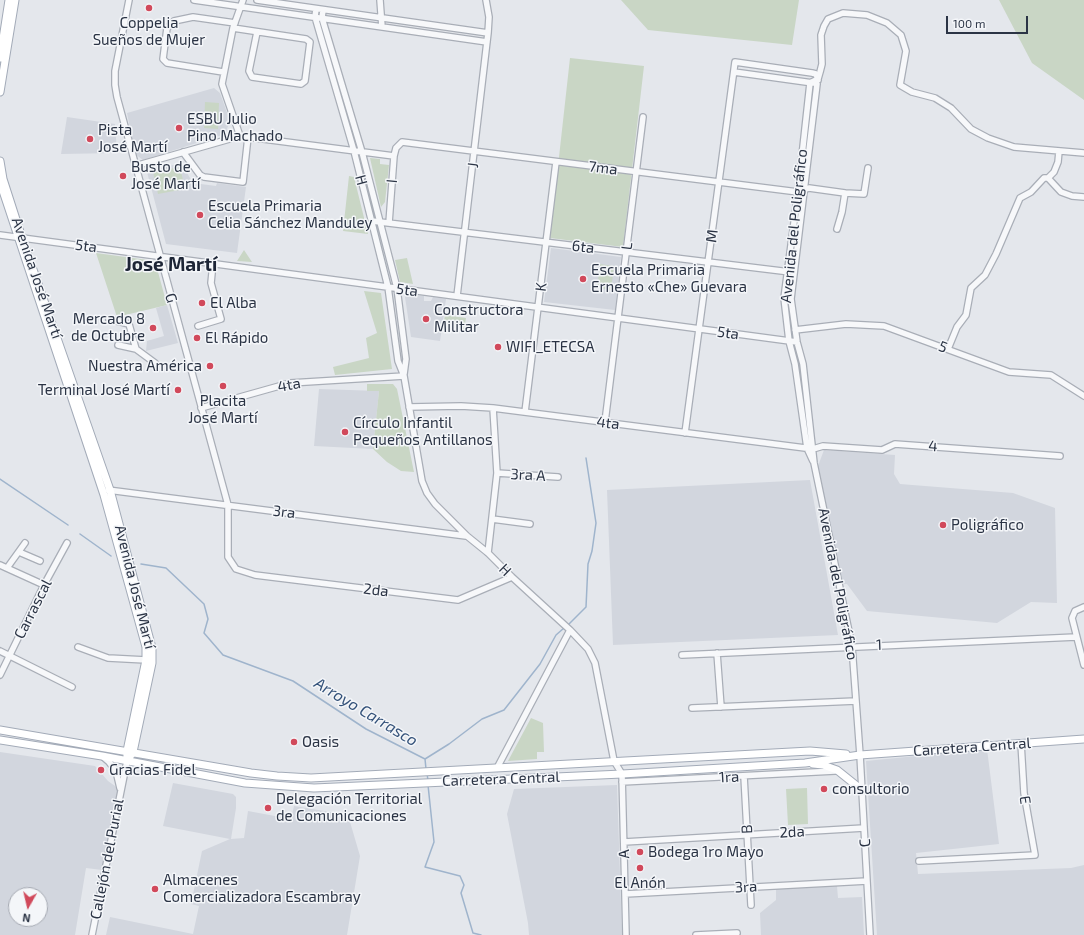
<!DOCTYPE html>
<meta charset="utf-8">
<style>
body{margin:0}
#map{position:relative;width:1084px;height:935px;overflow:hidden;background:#e4e7ec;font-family:"Exo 2",sans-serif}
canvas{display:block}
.north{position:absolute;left:8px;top:887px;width:40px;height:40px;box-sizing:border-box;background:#f4f6f9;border:1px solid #a4a8b1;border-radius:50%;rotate:188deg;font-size:11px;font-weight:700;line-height:16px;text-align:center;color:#2b3445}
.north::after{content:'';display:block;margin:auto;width:14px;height:18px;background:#d1495b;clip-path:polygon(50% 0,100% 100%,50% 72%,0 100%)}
.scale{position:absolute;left:946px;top:16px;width:82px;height:18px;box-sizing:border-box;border:2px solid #2b3445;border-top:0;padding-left:5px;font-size:12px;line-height:14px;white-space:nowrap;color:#2b3445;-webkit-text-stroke:3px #f4f6f9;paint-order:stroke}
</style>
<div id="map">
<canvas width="1084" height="935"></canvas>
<div class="north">N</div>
<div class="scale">100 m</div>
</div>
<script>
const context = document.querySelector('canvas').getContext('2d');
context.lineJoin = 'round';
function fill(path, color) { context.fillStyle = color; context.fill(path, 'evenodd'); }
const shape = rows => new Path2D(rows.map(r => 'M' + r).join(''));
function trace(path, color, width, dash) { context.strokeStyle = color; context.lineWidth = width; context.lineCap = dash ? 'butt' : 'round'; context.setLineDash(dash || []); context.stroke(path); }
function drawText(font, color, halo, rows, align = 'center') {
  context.font = font + ' "Exo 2",sans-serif'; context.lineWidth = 3; context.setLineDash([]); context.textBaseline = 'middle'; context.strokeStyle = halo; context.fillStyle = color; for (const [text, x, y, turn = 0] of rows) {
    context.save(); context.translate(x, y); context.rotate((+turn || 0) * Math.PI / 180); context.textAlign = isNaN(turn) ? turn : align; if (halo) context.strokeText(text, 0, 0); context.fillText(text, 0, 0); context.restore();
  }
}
fill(shape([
 [214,88,220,93,230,121,225,134,143,160,135,154,127,113],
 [67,117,115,124,117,153,61,154],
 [181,163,193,183,216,186,217,183,246,187,237,253,166,244,147,172],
 [551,248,621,257,615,310,544,302],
 [407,294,424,296,424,301,431,301,433,297,446,299,440,341,411,337,405,297],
 [167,305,178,343,146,351,147,341,164,336,156,308],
 [319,389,379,391,373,449,314,446],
 [824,450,895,455,894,474,900,484,1013,493,1055,508,1057,603,1031,602,997,623,867,611,847,584,843,584,818,466],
 [810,480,838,635,613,645,607,490],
 [987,749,999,844,916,853,918,874,1071,868,1084,865,1084,935,877,935,866,761],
 [0,752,95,766,108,781,115,786,118,791,102,870,86,868,75,935,0,935],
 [16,895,40,895,40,919,16,919],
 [173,783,233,794,236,797,236,808,231,839,244,838,248,811,291,819,294,806,348,815,360,856,347,935,106,935,110,917,193,934,199,906,191,904,202,851,230,839,163,826],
 [617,785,622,935,529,935,528,923,507,814,514,789],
 [837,886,838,898,862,897,864,935,761,935,760,913,776,900,776,888]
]), '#d2d6de');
fill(shape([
 [621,0,799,0,792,45,648,30],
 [999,0,1084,0,1084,100,1032,63],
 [570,58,644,66,623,247,550,238],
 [205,102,219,103,218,129,204,128],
 [370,158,380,159,380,164,389,165,385,202,381,207],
 [180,167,185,189,158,194,153,172],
 [349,176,354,177,368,234,343,231],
 [244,250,252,262,237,261],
 [96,253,155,261,167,305,117,317],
 [407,258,413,284,400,282,395,260],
 [600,264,614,266,611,290,597,288],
 [364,291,381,293,392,369,335,375,333,367,369,358,366,338,377,333],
 [445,315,466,318,464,330,443,327],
 [367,384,393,384,397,389,414,472,401,471,387,462,373,449,379,391,367,391],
 [531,718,543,723,544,752,537,752,537,759,508,761],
 [807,788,808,824,788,825,786,789]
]), '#c9d6c5');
trace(shape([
 [0,479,68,525],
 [80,534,111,556],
 [141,564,166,568,204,604,208,619,204,633,223,655,293,681,366,729,425,759,426,769],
 [567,626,586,607,588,564,592,551,596,523,586,458],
 [425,759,449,744,482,719,504,710,540,664,556,635,564,628],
 [427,773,428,781],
 [428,785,434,842,425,867,460,876,464,885,461,893,473,933,481,935]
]), '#9fb4cc', 1.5);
const minor = shape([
 [129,0,115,71,115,85,117,97,228,505,228,557,236,569,255,575,458,600,512,577],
 [194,0,487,42],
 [257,0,488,33],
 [380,0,382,27],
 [316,9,315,17,354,151,388,287,398,361,404,376,422,481,427,493,435,504,467,536,488,553,512,577,570,630,588,649,595,663,614,761,622,774,626,935],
 [323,10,322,18,362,152,397,288,406,359,404,374],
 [233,28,306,39,310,42,305,81,301,84,252,77,249,71,257,32],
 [223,72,167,63,163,59,167,28,174,21,193,17,235,23],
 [734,72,813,83],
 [817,84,791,299,797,342,803,364,814,463,852,646,860,755,870,935],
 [240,136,222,84,233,28,243,0],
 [183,152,200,175,204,177,243,182,248,137],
 [135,166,240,136,394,156],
 [1048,178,1054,172,1058,162,1059,151],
 [372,221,790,272],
 [389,223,394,156,396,148,402,142,798,192,809,188,845,193,864,194,868,168],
 [837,229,842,212,845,193],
 [0,235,797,342],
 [457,296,488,33,489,17,486,0],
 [109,319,129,324,136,349,118,345],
 [198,326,221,319,211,283,213,263],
 [795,330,846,324,884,326,1009,372,1051,375,1084,396],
 [136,349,155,363],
 [948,349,957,327,966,315,971,288,985,275,996,254,1020,198,1031,192,1044,178,1048,178,1061,192,1072,196,1084,197],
 [409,407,461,406,493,408,813,449,823,446,882,450,895,444,1060,456],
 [201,408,290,383,404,376],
 [525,412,556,162],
 [605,422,643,117],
 [685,433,735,62,812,73,816,74,818,80],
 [813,461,807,448,795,364,789,341,784,298,798,192,810,83,818,79,820,72,822,64,821,35,824,26,828,19,843,13,867,15,887,23,901,35,906,51,900,85,912,92,935,98,951,108,971,129,988,138,1014,147,1084,153],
 [497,473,558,477],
 [108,490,466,536],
 [492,519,530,524],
 [19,552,40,561],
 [488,553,497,473,493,408],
 [0,565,44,585],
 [7,568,25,543],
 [1084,607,1075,611,1072,618,1084,665],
 [78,647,108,658,146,660],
 [0,651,72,687],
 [717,653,721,707],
 [682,655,1076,637],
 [0,675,44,585,67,543],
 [692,708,856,701],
 [102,756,109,762,116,771,120,788],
 [497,768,570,630],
 [744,776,751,905],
 [622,782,835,771],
 [624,842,864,828],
 [919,861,1035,855,1024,793,1021,743],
 [625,894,867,881],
 [92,935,127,761],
 [696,935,737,933]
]);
const major = shape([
 [0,58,9,0],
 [0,92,15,0],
 [0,161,3,179,22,238,110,490,152,648,152,663,133,752,127,761,127,751,146,660,146,647,104,495,0,182],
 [0,730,251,773,277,776,311,778,810,751,846,754],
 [0,740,102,756,245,783,314,788,622,774,805,763,860,755,1084,739],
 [813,764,823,765,837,770,862,790]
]);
trace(minor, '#a9aeb7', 8);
trace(major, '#a3abb8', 9);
trace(minor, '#f7f8fa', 5.5);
trace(major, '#fff', 7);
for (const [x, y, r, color] of [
 [149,8,4,"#d1495b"],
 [179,128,4,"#d1495b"],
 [90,139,4,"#d1495b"],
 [123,176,4,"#d1495b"],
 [200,215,4,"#d1495b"],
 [583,279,4,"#d1495b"],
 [202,303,4,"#d1495b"],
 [426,319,4,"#d1495b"],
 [153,328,4,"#d1495b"],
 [197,338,4,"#d1495b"],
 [498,347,4,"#d1495b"],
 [210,366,4,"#d1495b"],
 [223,386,4,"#d1495b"],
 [178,390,4,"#d1495b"],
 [345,432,4,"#d1495b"],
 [943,525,4,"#d1495b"],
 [294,742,4,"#d1495b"],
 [101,770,4,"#d1495b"],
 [824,789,4,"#d1495b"],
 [268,808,4,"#d1495b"],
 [640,852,4,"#d1495b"],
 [640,868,4,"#d1495b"],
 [155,889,4,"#d1495b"]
]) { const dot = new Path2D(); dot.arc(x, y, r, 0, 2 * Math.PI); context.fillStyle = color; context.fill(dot); trace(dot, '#f4f6f9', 1.5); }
drawText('15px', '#2b3445', '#f4f6f9', [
 ["Coppelia",149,23,"center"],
 ["Sueños de Mujer",149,40,"center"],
 ["ESBU Julio",187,119],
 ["Pino Machado",187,136],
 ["Pista",98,130],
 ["José Martí",98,147],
 ["Busto de",131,167],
 ["José Martí",131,184],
 ["Escuela Primaria",208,206],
 ["Celia Sánchez Manduley",208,223],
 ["Escuela Primaria",591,270],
 ["Ernesto «Che» Guevara",591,287],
 ["El Alba",210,303],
 ["Constructora",434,310],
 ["Militar",434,327],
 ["Mercado 8",145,319,"right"],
 ["de Octubre",145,336,"right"],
 ["El Rápido",205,338],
 ["WIFI_ETECSA",506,347],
 ["Nuestra América",202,366,"right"],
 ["Terminal José Martí",170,390,"right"],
 ["Placita",223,401,"center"],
 ["José Martí",223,418,"center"],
 ["Círculo Infantil",353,423],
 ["Pequeños Antillanos",353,440],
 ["Poligráfico",951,525],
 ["Oasis",302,742],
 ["Gracias Fidel",109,770],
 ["consultorio",832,789],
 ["Delegación Territorial",276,799],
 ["de Comunicaciones",276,816],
 ["Bodega 1ro Mayo",648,852],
 ["Almacenes",163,880],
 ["Comercializadora Escambray",163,897],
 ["El Anón",640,883,"center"]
], 'left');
drawText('15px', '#2b3445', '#f4f6f9', [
 ["J",473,165,-83],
 ["7ma",603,168,7],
 ["H",361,180,75],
 ["I",392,181,-85],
 ["Avenida del Poligráfico",794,226,-84],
 ["M",712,236,-82],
 ["5ta",86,246,8],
 ["L",627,246,-83],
 ["6ta",583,247,7],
 ["Avenida José Martí",37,278,71],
 ["K",541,287,-83],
 ["5ta",407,290,8],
 ["G",171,298,75],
 ["5ta",728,333,8],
 ["5",943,347,20],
 ["4ta",289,385,-10],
 ["4ta",608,423,7],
 ["4",933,446,4],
 ["3ra A",528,475,3],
 ["3ra",284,512,7],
 ["H",505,570,45],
 ["Avenida del Poligráfico",838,584,79],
 ["Avenida José Martí",135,587,76],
 ["2da",376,590,7],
 ["Carrascal",33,609,-63],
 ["1",879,645,-2],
 ["Carretera Central",972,747,-4],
 ["1ra",729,777,-3],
 ["Carretera Central",501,779,-2],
 ["E",1025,800,82],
 ["B",747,829,-93],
 ["2da",792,832,-3],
 ["C",865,843,-93],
 ["A",624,854,-92],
 ["Callejón del Purial",107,859,-79],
 ["3ra",746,887,-3]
]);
drawText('italic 16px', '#34527a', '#f4f6f9', [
 ["Arroyo Carrasco",366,712,31]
]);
drawText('bold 19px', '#1d2536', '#f4f6f9', [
 ["José Martí",171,265]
]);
</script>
